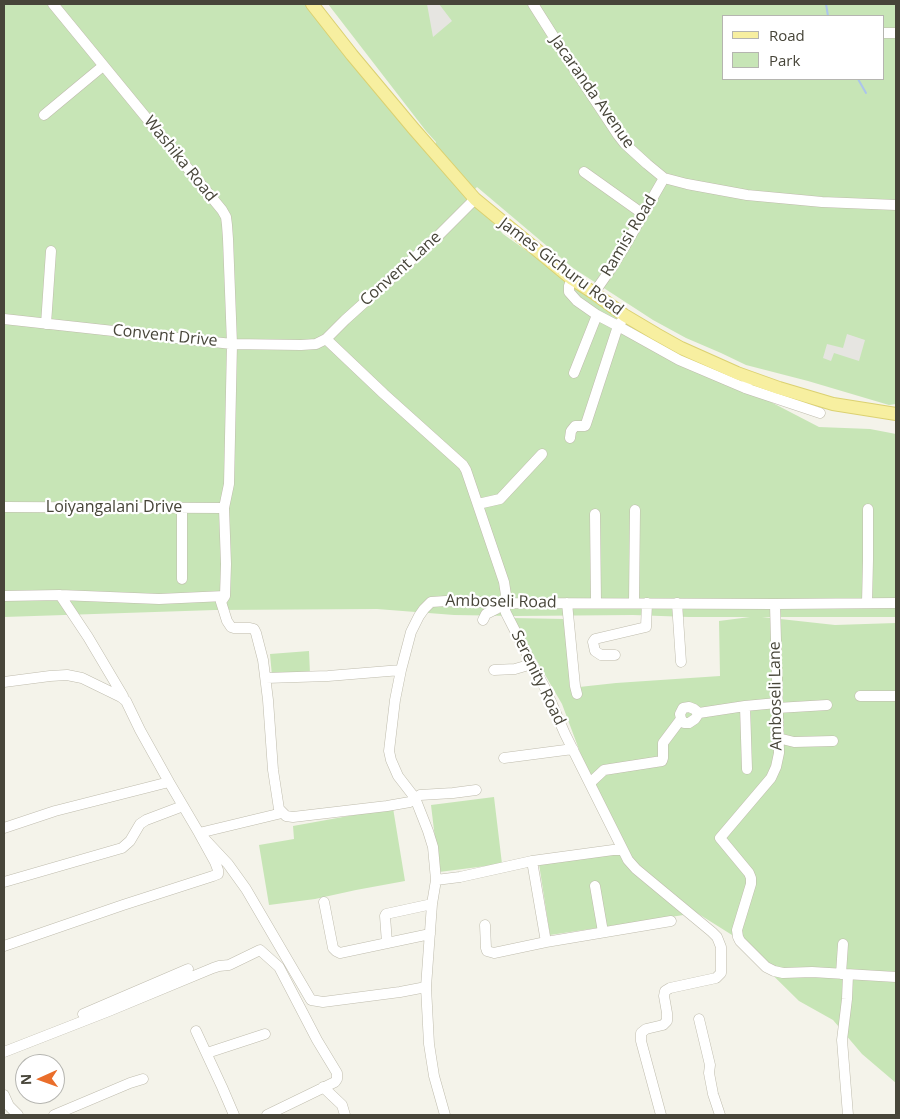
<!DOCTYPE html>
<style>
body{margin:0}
#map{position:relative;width:900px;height:1119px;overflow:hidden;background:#f4f3ea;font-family:"Open Sans",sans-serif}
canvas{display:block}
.frame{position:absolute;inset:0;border:5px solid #474539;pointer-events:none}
.legend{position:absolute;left:722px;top:15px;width:162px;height:65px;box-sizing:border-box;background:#fff;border:1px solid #b5b5b0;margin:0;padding:6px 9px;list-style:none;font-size:15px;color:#474539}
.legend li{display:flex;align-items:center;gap:10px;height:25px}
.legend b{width:25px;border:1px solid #b5b5b0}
.north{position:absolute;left:15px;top:1054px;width:50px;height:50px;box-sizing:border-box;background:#fff;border:1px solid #b5b5b0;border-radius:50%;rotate:268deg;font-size:14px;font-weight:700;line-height:20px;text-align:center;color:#474539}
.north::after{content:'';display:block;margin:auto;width:18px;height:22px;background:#ea6e2b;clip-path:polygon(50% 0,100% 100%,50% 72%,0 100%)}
</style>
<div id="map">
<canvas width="900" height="1119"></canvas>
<div class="frame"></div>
<ul class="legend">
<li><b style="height:6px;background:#f7efa0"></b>Road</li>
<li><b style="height:14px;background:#c7e5b6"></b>Park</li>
</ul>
<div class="north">N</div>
</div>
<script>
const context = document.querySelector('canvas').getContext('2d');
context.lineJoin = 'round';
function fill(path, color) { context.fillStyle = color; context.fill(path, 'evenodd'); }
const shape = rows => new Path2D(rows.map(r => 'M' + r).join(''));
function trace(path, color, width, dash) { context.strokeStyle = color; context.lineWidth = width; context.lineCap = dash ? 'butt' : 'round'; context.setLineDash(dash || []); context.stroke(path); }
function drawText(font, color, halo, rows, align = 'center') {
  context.font = font + ' "Open Sans",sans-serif'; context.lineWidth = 4.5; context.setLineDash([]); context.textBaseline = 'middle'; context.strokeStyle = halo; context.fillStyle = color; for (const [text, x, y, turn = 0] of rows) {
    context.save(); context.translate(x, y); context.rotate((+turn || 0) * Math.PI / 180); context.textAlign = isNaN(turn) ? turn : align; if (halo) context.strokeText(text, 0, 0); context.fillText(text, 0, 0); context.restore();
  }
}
fill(shape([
 [4,4,313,4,433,152,436,142,426,131,328,4,896,4,896,404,889,405,808,381,746,365,721,353,686,338,653,320,573,268,477,187,469,195,503,234,657,343,819,427,870,429,896,434,896,617,762,617,835,625,896,623,896,1083,862,1054,833,1020,799,1001,732,935,697,913,550,935,539,864,617,847,605,819,562,704,512,618,565,619,570,688,616,683,720,676,719,621,750,617,689,617,633,615,516,616,454,615,377,609,215,610,4,617],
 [724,16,884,16,884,79,724,79],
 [309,651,310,674,272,676,270,654],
 [494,797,502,864,439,872,431,805],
 [393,808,405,881,356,890,315,899,269,905,259,845,294,839,293,826]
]), '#c7e5b6');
fill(shape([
 [427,4,439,4,452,21,433,37],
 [847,334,865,340,859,361,834,353,831,361,823,358,827,344,843,348]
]), '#e6e5e1');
trace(shape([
 [826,4,828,16],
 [858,79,866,93]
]), '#acc5ec', 2);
const minor = shape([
 [53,4,222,210,226,217,227,225,228,239,232,344,229,484,224,508,226,564,225,596,221,602,227,621,231,627,234,628,250,628,254,629,256,633,263,660,268,700,273,770,279,809,286,816,293,817,387,806,410,802,420,795,453,793,476,790],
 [533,4,569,61,618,135,625,144,647,164,664,178,687,184,747,195,822,202,896,205],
 [884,33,896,33],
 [44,115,103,66],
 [584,172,643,214],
 [572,279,569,286,569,292,577,301,597,315,618,326,621,322],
 [594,293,612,267,625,246,664,178],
 [4,319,232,344,301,345,316,344,326,339,345,320,436,238,475,199],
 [46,324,51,251],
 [326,339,384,394,463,465,466,470,504,582,506,595,504,607,506,613,532,664,545,688,565,734,628,860,636,869,712,932,717,937,721,947,721,973,716,978,670,988,665,991,664,996,667,1013,667,1021,663,1025,646,1029,641,1033,641,1041,661,1115],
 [574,373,597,315],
 [747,383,745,388,820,413],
 [570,438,571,431,575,426,585,426,586,424,618,326,679,360,745,388],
 [478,504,500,499,542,454],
 [4,507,224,508],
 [595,514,596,603],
 [182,579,182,508],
 [60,595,88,637,123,696],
 [4,596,60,595,159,599,225,596],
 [567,603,575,686,577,694],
 [634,603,635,510],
 [677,603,681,662],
 [867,603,868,560,868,509],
 [775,604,779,753,776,767,771,778,720,838,749,873,751,878,751,884,737,930,738,937,740,941,766,967,774,971,783,973,812,972,896,977],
 [483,620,486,614,496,609,499,607,499,603],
 [615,655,601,655,595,651,593,642,595,639,646,627,647,603],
 [494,670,515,669,532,664],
 [266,678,328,676,401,670],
 [4,682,50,676,67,675,82,678,121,697,126,701,140,730,169,782,199,833,215,862,218,870,218,874,213,876,123,905,4,946],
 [860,696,896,696],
 [745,706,747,769],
 [777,708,827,705],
 [699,713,695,719,689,723,684,723,681,719,680,714,683,708,689,707,694,709,699,713,745,706,777,703],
 [778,738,794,742,833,741],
 [504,758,573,749],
 [590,783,604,770,662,761,663,758,663,743,681,719],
 [282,813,199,833,228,864,246,889,311,1000,323,1002,400,992,426,987],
 [4,828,55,811,169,782],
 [532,861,546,942],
 [436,880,460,877,532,861,613,850,623,850],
 [4,882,122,848,130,841,140,824,146,820,183,806],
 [595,886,603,932],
 [324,902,333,948,336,951,340,953,430,934],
 [485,925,486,948,487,951,494,953,546,942,671,921],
 [387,943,385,916,386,914,432,904],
 [841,974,843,944],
 [848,975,847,999,842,1040,848,1115],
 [83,1014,188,969],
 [699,1019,710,1065,709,1073,713,1094,720,1115],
 [196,1031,222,1087,234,1115],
 [4,1052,109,1011,213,968,219,966,229,965,260,950,279,967,317,1040,337,1073,337,1079,335,1082,267,1115],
 [207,1053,265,1034],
 [323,1087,342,1105,345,1115],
 [4,1095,9,1106,18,1115],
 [54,1115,130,1083,143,1079],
 [445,1115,434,1076,429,1044,426,987,432,904,436,880,433,847,428,831,415,798,398,776,391,760,389,751,395,700,401,670,411,632,419,616,424,609,431,602,446,601,505,603,775,604,896,603]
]);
const major = shape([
 [312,4,352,55,413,128,475,199,572,279,594,293,624,315,656,334,681,348,737,373,779,388,833,404,896,414]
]);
trace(minor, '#bfbcad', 11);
trace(major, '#dbd171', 14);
trace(minor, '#fff', 10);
trace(major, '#f7efa0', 12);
drawText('16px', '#474539', '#fff', [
 ["Jacaranda Avenue",592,92,55],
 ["Washika Road",180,159,51],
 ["Ramisi Road",629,236,-59],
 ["James Gichuru Road",561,267,37],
 ["Convent Lane",401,269,-42],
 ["Convent Drive",165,336,6],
 ["Loiyangalani Drive",114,507],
 ["Amboseli Road",501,602,1],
 ["Serenity Road",538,678,64],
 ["Amboseli Lane",776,696,-91]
]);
</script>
